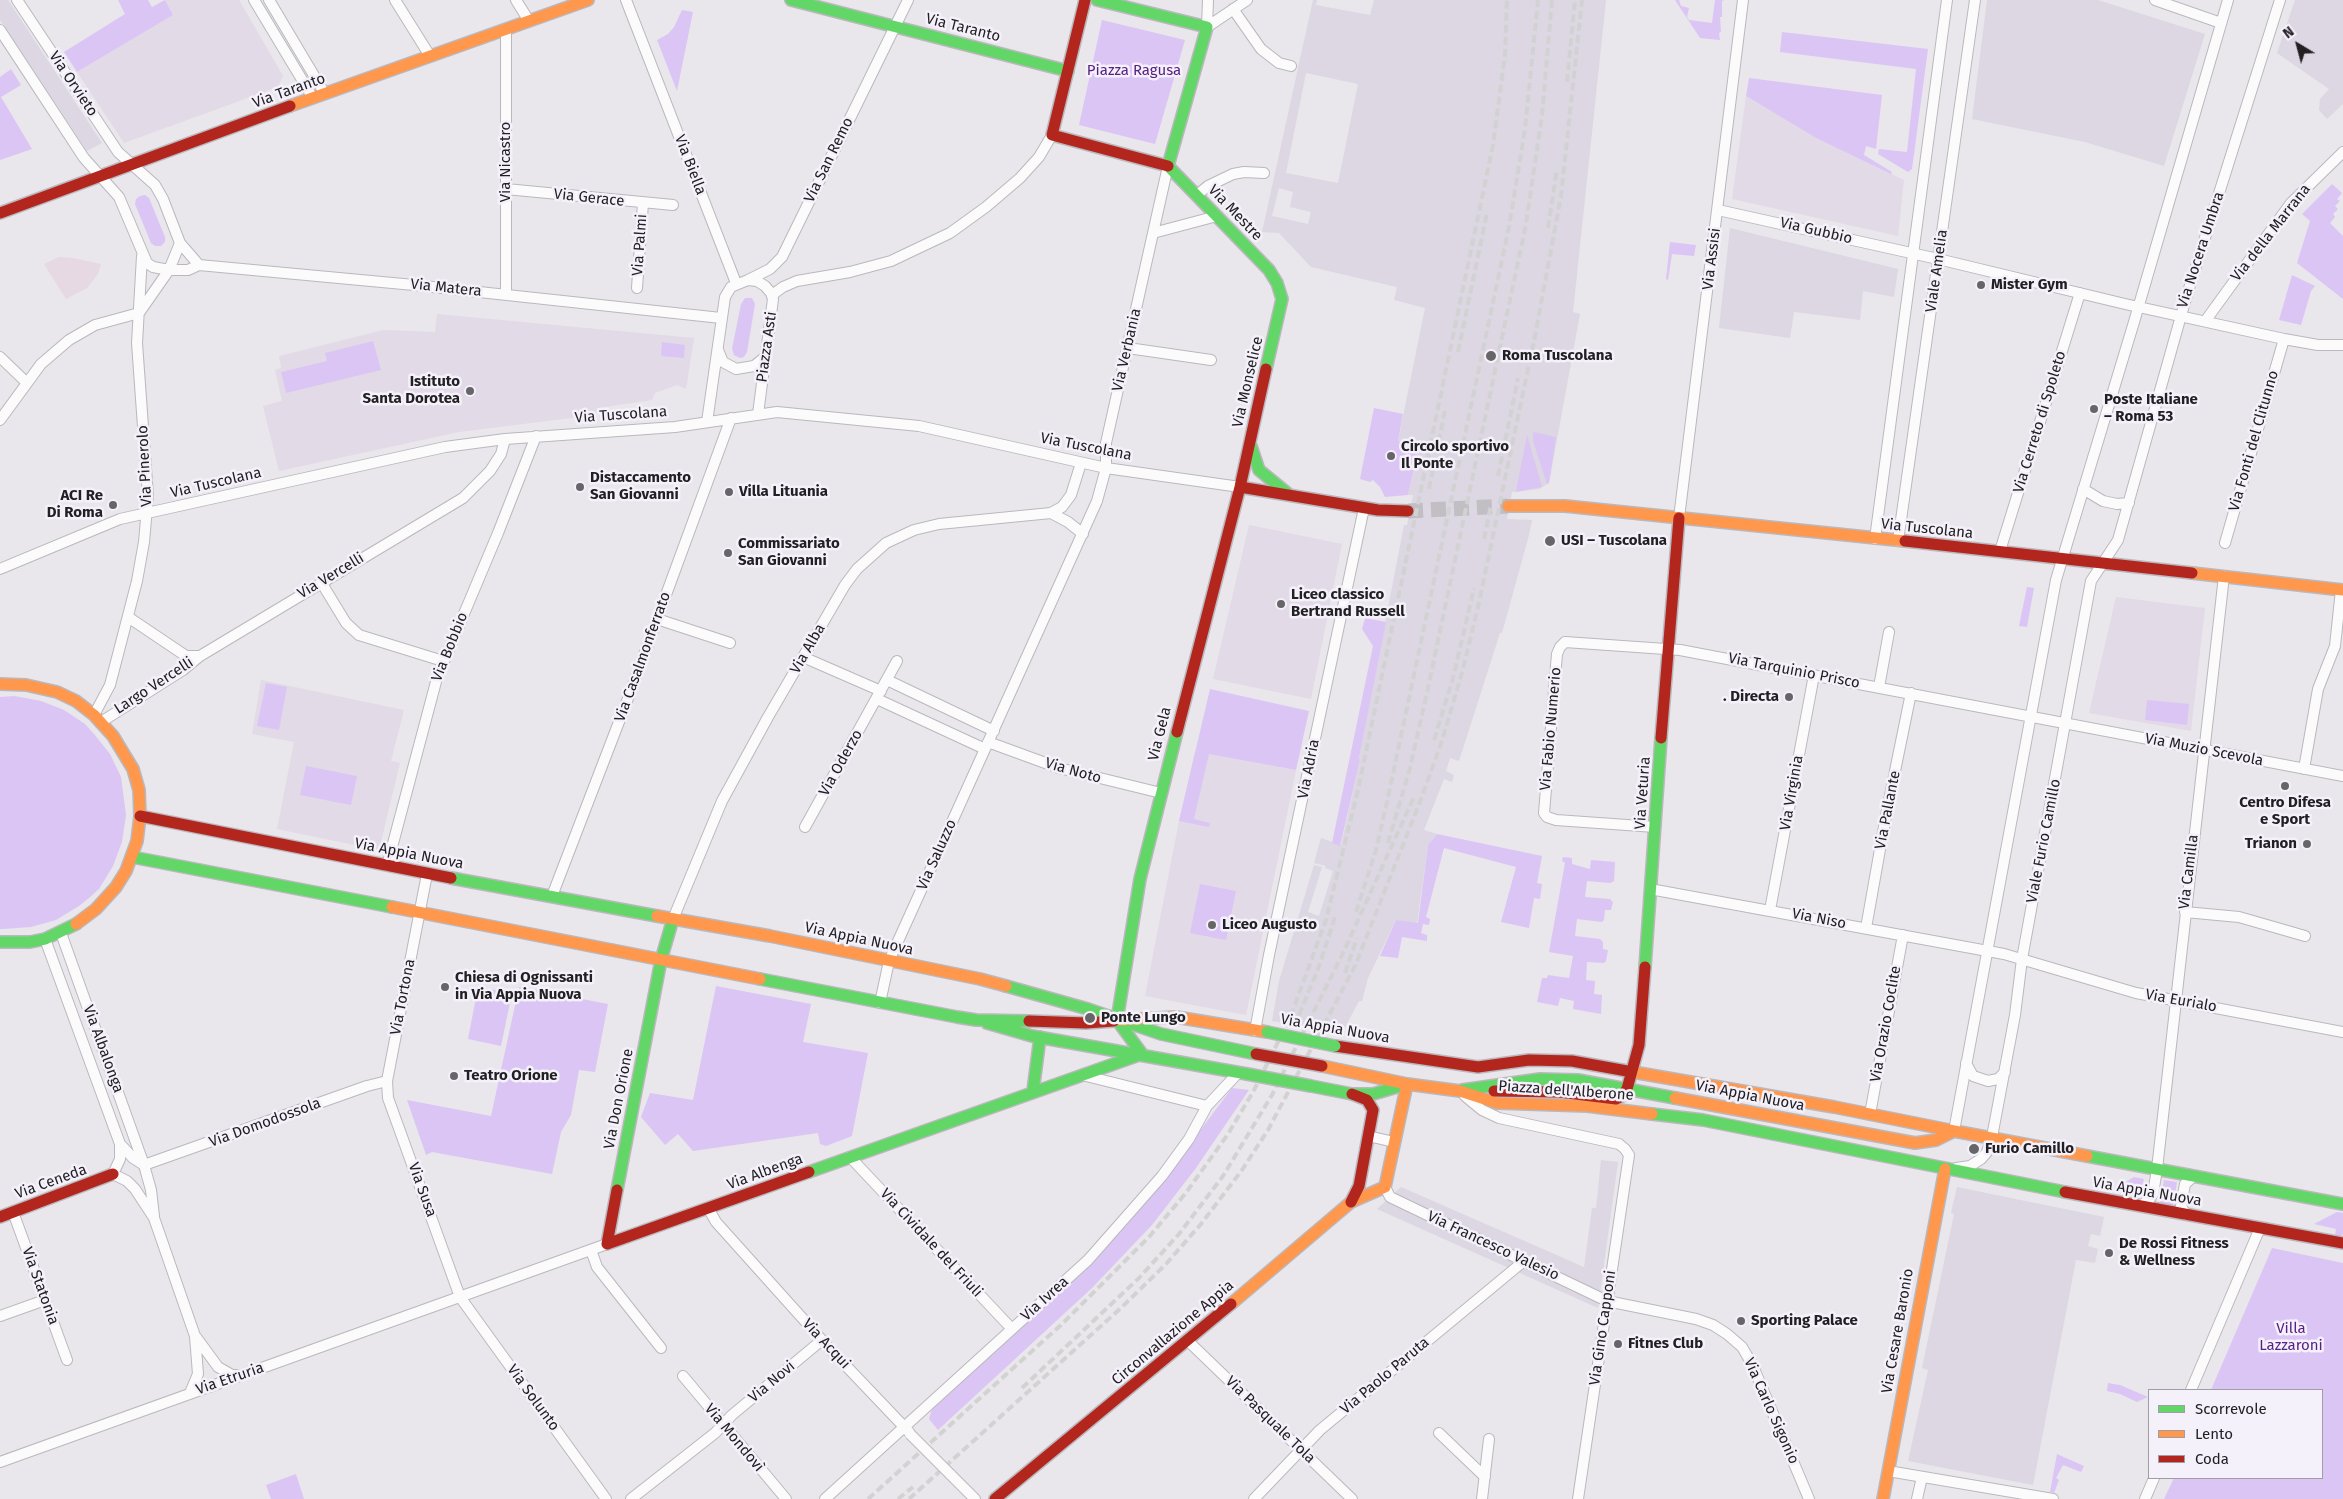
<!DOCTYPE html>
<html>
<head>
<meta charset="utf-8">
<style>
  body { margin:0 }
  #map { position:relative; width:2343px; height:1499px; overflow:hidden; background:#e9e6ec; font-family:"Fira Sans",sans-serif }
  canvas { display:block }
  .legend { position:absolute; left:2148px; top:1389px; width:175px; height:90px; box-sizing:border-box; background:#f5f1fb; border:1px solid #a19da5; margin:0; padding:6px 9px; list-style:none; font-size:15px; color:#222023 }
  .legend li { display:flex; align-items:center; gap:10px; height:25px }
  .legend b { width:25px; border:1px solid #a19da5 }
  .north { position:absolute; left:2273px; top:20px; width:50px; height:50px; -webkit-text-stroke:4px #f5f1fb; paint-order:stroke; rotate:323deg; font-size:14px; font-weight:700; line-height:20px; text-align:center; color:#222023 }
  .north::after { content:''; display:block; margin:auto; width:18px; height:22px; background:#222023; clip-path:polygon(50% 0,100% 100%,50% 72%,0 100%) }
</style>
</head>
<body>
<div id="map">
<canvas width="2343" height="1499"></canvas>
<ul class="legend">
<li><b style="height:6px;background:#63d668"></b>Scorrevole</li>
<li><b style="height:6px;background:#ff974d"></b>Lento</li>
<li><b style="height:6px;background:#b3261e"></b>Coda</li>
</ul>
<div class="north">N</div>
</div>
<script>
const g = document.querySelector('canvas').getContext('2d');
g.lineJoin = 'round';
function paint(path, color) { g.fillStyle = color; g.fill(path, 'evenodd'); }
const shape = rows => new Path2D(rows.map(r => 'M' + r).join(''));
function stroke(path, color, width, dash) { g.strokeStyle = color; g.lineWidth = width; g.lineCap = dash ? 'butt' : 'round'; g.setLineDash(dash || []); g.stroke(path); }
function write(font, color, halo, rows, align = 'center') {
  g.font = font + ' "Fira Sans",sans-serif'; g.lineWidth = 5; g.setLineDash([]); g.textBaseline = 'middle'; g.strokeStyle = halo; g.fillStyle = color; for (const [text, x, y, turn = 0] of rows) {
    g.save(); g.translate(x, y); g.rotate((+turn || 0) * Math.PI / 180); g.textAlign = isNaN(turn) ? turn : align; if (halo) g.strokeText(text, 0, 0); g.fillText(text, 0, 0); g.restore();
  }
}
const built = shape([
  [0,0,8,0,102,143,87,151,0,20],
  [1313,0,1317,0,1316,5,1370,15,1374,0,1606,0,1573,312,1580,314,1549,483,1539,489,1512,492,1507,519,1532,520,1529,535,1502,633,1500,633,1459,761,1450,758,1446,771,1454,775,1452,782,1444,779,1424,830,1437,834,1428,845,1417,924,1396,920,1368,978,1362,1001,1359,1001,1342,1033,1272,1021,1279,981,1314,865,1322,867,1308,912,1319,916,1333,871,1325,868,1326,866,1314,863,1321,838,1341,845,1360,760,1359,758,1404,525,1407,525,1413,495,1408,495,1419,445,1398,441,1425,308,1394,300,1397,287,1311,267,1279,233,1262,232],
  [1306,73,1358,84,1338,183,1286,173],
  [1279,188,1293,192,1290,207,1311,212,1308,224,1272,216],
  [1987,0,2098,0,2205,34,2164,166,2085,142,1972,119],
  [2295,0,2343,0,2343,104,2327,119,2319,110,2320,99,2329,89,2277,53],
  [1730,228,1898,269,1894,297,1863,291,1860,320,1794,312,1790,338,1719,328],
  [1601,1160,1618,1162,1598,1308,1377,1209,1401,1187,1584,1267,1592,1208,1596,1208],
  [1957,1187,2104,1217,2100,1236,2091,1234,2088,1246,2098,1249,2095,1263,2076,1260,2033,1485,1908,1461,1928,1370,1922,1368,1954,1214,1951,1213]
]);
const industrial = shape([
  [59,257,73,258,101,264,98,274,87,288,66,299,44,264]
]);
const education = shape([
  [165,0,239,0,283,76,278,87,124,143,77,72,173,15],
  [1746,96,1816,138,1904,180,1898,236,1732,199],
  [437,314,694,338,686,389,677,385,655,393,652,400,598,408,595,415,459,432,279,471,263,406,282,401,275,370,281,368,279,356,383,330,435,332],
  [1249,525,1342,544,1311,699,1213,679],
  [2116,597,2205,608,2191,731,2089,713],
  [261,680,404,710,391,761,400,763,379,850,277,829,294,742,252,734],
  [1195,751,1296,770,1246,1015,1145,996,1179,821]
]);
const green = shape([
  [118,0,148,0,152,7,165,0,173,15,77,72,64,52,125,14],
  [1675,0,1679,0,1681,6,1689,8,1687,17,1689,20,1712,23,1715,0,1724,0,1722,1,1722,17,1720,17,1721,32,1719,33,1720,40,1700,38],
  [682,10,693,12,677,91,657,40,668,34,674,27],
  [1102,20,1185,40,1155,144,1079,125],
  [1782,32,1928,49,1912,169,1908,172,1878,154,1879,149,1907,152,1916,69,1780,52],
  [11,69,21,85,1,97,32,149,0,160,0,77],
  [1749,78,1882,95,1876,149,1866,146,1864,155,1892,172,1891,174,1816,138,1746,96],
  [2332,184,2342,193,2337,199,2340,201,2335,206,2338,209,2333,214,2335,217,2330,223,2343,236,2343,299,2297,263,2310,221,2302,214],
  [145,195,149,198,165,237,165,242,161,246,155,246,151,243,135,204,136,199,140,196],
  [1670,242,1696,245,1694,256,1672,254,1668,280,1666,279],
  [2292,275,2315,286,2311,291,2301,325,2279,320],
  [745,298,752,298,755,304,747,352,744,357,740,358,734,355,732,349,741,304],
  [373,341,381,370,286,393,281,372,327,361,325,353],
  [662,342,685,345,684,358,661,356],
  [1374,408,1403,414,1398,441,1419,445,1408,495,1385,497,1380,487,1373,480,1370,482,1360,479],
  [1533,432,1556,437,1549,483,1547,484,1533,441],
  [1527,435,1542,487,1516,492],
  [2027,587,2034,588,2027,627,2019,626],
  [1365,618,1386,622,1359,758,1360,760,1340,846,1332,843,1373,646,1362,629],
  [266,683,287,687,279,730,257,726],
  [1210,689,1309,711,1296,770,1209,754,1194,819,1210,823,1209,827,1179,821],
  [14,696,41,701,64,710,85,724,94,734,110,754,121,777,126,815,122,842,113,866,99,889,89,898,79,906,56,920,31,927,3,929,0,929,0,697],
  [2147,700,2189,704,2187,725,2145,720],
  [306,766,357,776,351,805,300,795],
  [1437,834,1542,856,1537,883,1542,884,1540,899,1534,898,1529,928,1501,922,1516,867,1444,848,1426,917,1430,919,1429,925,1423,924,1421,933,1427,935,1427,941,1402,937,1398,958,1380,956,1396,920,1418,923,1428,845],
  [1563,857,1572,858,1572,864,1590,869,1591,860,1615,862,1614,881,1610,883,1587,881,1585,897,1610,899,1613,902,1611,910,1605,910,1604,920,1602,922,1577,919,1575,936,1600,939,1603,942,1603,949,1608,950,1606,961,1604,963,1587,962,1586,980,1595,981,1594,994,1602,995,1601,1014,1573,1009,1574,1001,1560,998,1558,1006,1537,1002,1542,978,1547,978,1548,975,1569,978,1573,956,1549,952,1565,863,1562,861],
  [1200,884,1236,891,1226,940,1190,933],
  [716,986,811,1004,803,1042,868,1053,852,1136,826,1146,820,1144,818,1133,693,1151,678,1134,665,1145,641,1117,650,1093,693,1100],
  [478,987,512,993,501,1046,468,1039],
  [519,987,608,1004,595,1072,579,1070,571,1115,561,1132,552,1174,432,1152,426,1155,407,1100,491,1116],
  [1232,1088,1249,1090,1196,1168,1152,1225,1092,1288,938,1430,929,1419,933,1406,1157,1188],
  [2134,1177,2144,1179,2139,1197,2129,1195,2123,1187,2124,1183],
  [2164,1180,2177,1182,2173,1205,2160,1203],
  [2337,1212,2343,1213,2343,1234,2341,1236,2335,1235,2336,1229,2314,1224],
  [2272,1248,2343,1263,2343,1499,2164,1499,2174,1478,2322,1478,2322,1390,2211,1390],
  [2108,1383,2120,1385,2148,1397,2137,1402,2120,1394,2107,1391],
  [2057,1454,2084,1466,2081,1472,2063,1465,2056,1478,2059,1480,2054,1493,2050,1492],
  [296,1474,304,1499,271,1499,266,1485]
]);
const secondaryTunnel = shape([
  [1408,511,1508,506]
]);
const street = shape([
  [17,0,118,152,155,185,163,199,180,243,199,265,414,285,721,318],
  [254,0,313,98],
  [269,0,325,94],
  [395,0,430,56],
  [516,0,529,21],
  [626,0,736,283],
  [2155,0,2221,23],
  [1233,9,1261,49,1279,63,1291,66],
  [1207,27,1247,0],
  [1207,27,1208,0],
  [0,30,84,158,119,197,147,263,153,267,169,270,180,243],
  [506,189,673,205],
  [1197,195,1208,186,1233,174,1244,172,1264,173],
  [1718,210,1938,259,2125,304,2284,339,2318,345,2343,345],
  [1153,233,1217,216],
  [748,280,770,269,782,257,908,0],
  [637,288,643,203],
  [506,294,506,29],
  [772,295,783,287,797,281,850,272,891,261,950,233,986,207,1020,178,1039,157,1052,135],
  [139,313,169,270,188,270,199,265],
  [2206,320,2291,203,2343,152],
  [1128,348,1211,360],
  [718,350,723,362,736,369,754,366,765,357],
  [0,357,27,383],
  [0,420,41,364,69,340,95,325,139,313],
  [707,422,725,297,731,287,748,280,757,281,765,286,771,293,773,299,758,414],
  [2083,489,2103,501,2117,504,2129,503],
  [1051,513,1068,522,1083,534],
  [1679,518,1743,0],
  [1875,539,1947,0],
  [1898,541,1975,0],
  [2225,543,2284,339],
  [2000,551,2080,293],
  [0,569,120,519,445,447,505,439,675,427,777,412,919,426,1106,468,1240,487],
  [321,582,346,623,359,635,443,661],
  [128,617,186,656,200,656],
  [657,619,730,643],
  [803,657,881,691],
  [887,680,994,731],
  [1879,687,1889,632],
  [877,699,985,749,1097,501,1106,468,1106,443,1168,166],
  [94,715,110,685,137,581,144,542,148,496,137,343,142,256],
  [101,722,183,670,200,656,463,498,490,471,501,454,505,439],
  [988,742,1059,768,1161,793],
  [2304,769,2318,689,2335,646,2341,590],
  [805,827,897,661],
  [1655,827,1556,820,1547,817,1544,813,1557,654,1560,647,1565,642,1680,650,2343,776],
  [387,866,437,678,498,533,536,436],
  [427,874,387,1081,388,1098,460,1297,606,1499],
  [1650,889,2004,954,2136,993,2343,1032],
  [552,896,627,701,731,418],
  [1770,910,1814,675],
  [2185,912,2239,917,2305,936],
  [673,919,722,801,768,717,845,585,857,569,886,543,914,530,939,524,1051,513,1062,507,1071,495,1081,463],
  [1866,928,1887,810,1911,693],
  [61,933,144,1165,151,1190,154,1216],
  [45,939,120,1144,120,1159,113,1174,127,1181,135,1189,154,1218,195,1336,198,1374,190,1393],
  [880,1003,889,961,985,749],
  [1255,1031,1269,955,1364,508],
  [1966,1063,1973,1076,1988,1081,1998,1079,2005,1072],
  [1082,1075,1207,1106],
  [1465,1096,1482,1110,1499,1118,1619,1144,1625,1149,1629,1155,1578,1499],
  [1870,1114,1903,935],
  [1954,1131,2056,580,2134,322,2228,0],
  [1368,1136,1394,1142],
  [121,1145,133,1158,144,1165],
  [850,1157,1012,1329],
  [144,1165,367,1086,387,1081],
  [1956,1168,1970,1166,1981,1159,1987,1152,1992,1137,2015,1015,2022,959,2091,581,2118,540,2186,298,2280,0],
  [1385,1187,1390,1197,1607,1301,1696,1319,1713,1325,1727,1334,1742,1347,1752,1364,1809,1499],
  [2140,1206,2149,1200,2153,1194,2157,1169,2224,576],
  [708,1208,716,1222,830,1349,909,1432],
  [13,1212,67,1360],
  [2186,1215,2181,1206,2185,1184,2194,1176],
  [591,1250,597,1267,661,1348],
  [0,1316,45,1300],
  [196,1337,218,1367,232,1375,239,1375],
  [1188,1341,1352,1499],
  [683,1376,786,1499],
  [2191,1390,2260,1228],
  [1439,1433,1485,1477],
  [0,1462,607,1244],
  [1888,1471,2053,1499],
  [950,1474,975,1499],
  [631,1499,715,1433,732,1415,822,1340],
  [825,1499,1088,1260,1162,1176,1189,1139,1207,1106,1238,1073],
  [1254,1499,1320,1430,1524,1261],
  [1482,1499,1489,1439],
  [1917,1499,1922,1477],
  [2145,1499,2154,1478]
]);
const fast = shape([
  [791,0,1068,71],
  [1097,0,1207,27,1168,166],
  [1168,166,1269,270,1277,283,1282,299,1266,369],
  [1251,446,1259,470,1287,493],
  [132,857,392,907],
  [451,878,657,916],
  [0,942,30,942,45,939,76,924],
  [1645,967,1661,738],
  [760,979,957,1017,976,1020,1029,1021],
  [1006,986,1088,1009,1161,1034,1256,1054],
  [987,1023,1032,1036,1247,1074],
  [1142,1054,1117,1020,1140,879,1177,732],
  [1311,1086,1352,1094,1373,1094,1407,1084],
  [1462,1090,1540,1079,1578,1080,1675,1098],
  [1033,1091,1040,1037],
  [1652,1114,1703,1120,2065,1192],
  [2087,1156,2343,1204],
  [809,1172,1142,1054],
  [617,1190,661,960,673,919]
]);
const slow = shape([
  [290,106,588,0],
  [1508,506,1565,506,1905,541],
  [2192,573,2343,590],
  [0,684,26,685,57,692,76,701,94,715,113,736,133,769,139,790,140,816,137,841,126,871,116,887,96,909,76,924],
  [392,907,760,979],
  [657,916,770,936,980,979,1006,986],
  [1120,1020,1176,1017,1267,1032],
  [1322,1066,1407,1084,1460,1091,1497,1103,1587,1106,1652,1114],
  [1627,1071,1834,1107,1954,1131],
  [1675,1098,1915,1143,1936,1140,1954,1131,2087,1156],
  [1231,1304,1351,1202,1385,1187,1407,1084],
  [1883,1499,1945,1169]
]);
const jam = shape([
  [1085,0,1052,135,1168,166],
  [0,213,290,106],
  [1240,487,1378,510,1408,511],
  [1905,541,2192,573],
  [1177,732,1240,487,1266,369],
  [1661,738,1679,518],
  [140,816,451,878],
  [1029,1021,1086,1023,1114,1021],
  [1335,1046,1478,1067,1529,1060,1572,1061,1627,1071],
  [1494,1091,1559,1092,1616,1099,1622,1096,1627,1089,1639,1045,1645,967],
  [617,1190,607,1244,809,1172],
  [2065,1192,2343,1243],
  [1351,1202,1359,1186,1373,1110,1367,1100,1352,1094],
  [0,1217,113,1174],
  [995,1499,1231,1304]
]);
const rail = shape([
  [1567,82,1575,0],
  [1548,228,1557,169],
  [1458,352,1487,213],
  [1498,476,1518,378],
  [1429,489,1445,411],
  [1484,539,1491,505],
  [1434,740,1453,678,1474,588],
  [1388,843,1410,768,1428,688,1526,224,1542,115,1552,0],
  [1356,912,1376,850,1387,802,1509,227,1525,129,1538,0],
  [1345,973,1357,938],
  [1299,1015,1318,969,1336,914],
  [1022,1388,1139,1278,1179,1234,1223,1176,1272,1095,1343,953,1414,797],
  [868,1499,1061,1325,1149,1237,1185,1194,1228,1134,1253,1092,1290,1018,1326,920,1358,790,1493,145,1505,55,1507,0],
  [898,1499,913,1487],
  [909,1499,1122,1307,1166,1264,1201,1224,1242,1170,1268,1130,1355,966,1416,812,1441,744,1463,669,1478,607,1535,336,1561,196,1582,0]
]);
const streetBridge = shape([
  [910,1434,950,1474]
]);
const fastBridge = shape([
  [1267,1032,1335,1046],
  [1247,1074,1311,1086]
]);
const jamBridge = shape([
  [1256,1054,1322,1066]
]);
const markers = [
  [1981,285,5,"#686569"],
  [1491,356,6,"#686569"],
  [470,391,5,"#686569"],
  [2094,409,5,"#686569"],
  [1391,456,5,"#686569"],
  [580,487,5,"#686569"],
  [729,492,5,"#686569"],
  [113,505,5,"#686569"],
  [1550,541,6,"#686569"],
  [728,553,5,"#686569"],
  [1281,604,5,"#686569"],
  [1789,697,5,"#686569"],
  [2285,786,5,"#686569"],
  [2307,844,5,"#686569"],
  [1212,925,5,"#686569"],
  [445,987,5,"#686569"],
  [1090,1018,6,"#686569"],
  [454,1076,5,"#686569"],
  [1974,1149,6,"#686569"],
  [2109,1253,5,"#686569"],
  [1741,1321,5,"#686569"],
  [1618,1344,5,"#686569"]
];
const streetNames = [
  ["Via Taranto",963,28,14],
  ["Via Orvieto",73,84,56],
  ["Via Taranto",289,91,-20],
  ["Via San Remo",829,160,-64],
  ["Via Nicastro",506,162,-90],
  ["Via Biella",690,165,69],
  ["Via Gerace",589,198,6],
  ["Via Mestre",1235,213,46],
  ["Via Gubbio",1816,231,13],
  ["Via della Marrana",2271,233,-52],
  ["Via Palmi",640,245,-86],
  ["Via Nocera Umbra",2201,250,-72],
  ["Via Assisi",1712,259,-83],
  ["Viale Amelia",1937,271,-82],
  ["Via Matera",446,288,6],
  ["Piazza Asti",767,347,-82],
  ["Via Verbania",1127,350,-77],
  ["Via Monselice",1248,382,-77],
  ["Via Tuscolana",621,415,-4],
  ["Via Cerreto di Spoleto",2040,422,-73],
  ["Via Fonti del Clitunno",2254,441,-74],
  ["Via Tuscolana",1086,447,11],
  ["Via Pinerolo",145,466,-93],
  ["Via Tuscolana",216,483,-13],
  ["Via Tuscolana",1927,529,6],
  ["Via Vercelli",331,576,-31],
  ["Via Bobbio",450,647,-68],
  ["Via Alba",808,649,-60],
  ["Via Casalmonferrato",643,657,-70],
  ["Via Tarquinio Prisco",1794,671,11],
  ["Largo Vercelli",154,686,-33],
  ["Via Fabio Numerio",1551,729,-85],
  ["Via Gela",1160,734,-76],
  ["Via Muzio Scevola",2204,750,11],
  ["Via Oderzo",841,763,-61],
  ["Via Adria",1309,769,-79],
  ["Via Noto",1073,771,16],
  ["Via Veturia",1643,793,-86],
  ["Via Virginia",1792,793,-80],
  ["Via Pallante",1888,810,-79],
  ["Viale Furio Camillo",2044,841,-79],
  ["Via Appia Nuova",409,854,11],
  ["Via Saluzzo",937,855,-66],
  ["Via Camilla",2189,872,-83],
  ["Via Niso",1819,919,11],
  ["Via Appia Nuova",859,939,12],
  ["Via Tortona",403,997,-79],
  ["Via Eurialo",2181,1001,10],
  ["Via Orazio Coclite",1886,1024,-80],
  ["Via Appia Nuova",1335,1029,10],
  ["Via Albalonga",103,1049,70],
  ["Piazza dell'Alberone",1566,1091,4],
  ["Via Appia Nuova",1750,1096,11],
  ["Via Don Orione",619,1099,-79],
  ["Via Domodossola",265,1123,-20],
  ["Via Albenga",765,1172,-20],
  ["Via Ceneda",51,1182,-20],
  ["Via Susa",422,1190,70],
  ["Via Appia Nuova",2147,1192,10],
  ["Via Cividale del Friuli",931,1243,47],
  ["Via Francesco Valesio",1493,1246,25],
  ["Via Statonia",40,1286,70],
  ["Via Ivrea",1045,1299,-42],
  ["Via Gino Capponi",1603,1328,-82],
  ["Via Cesare Baronio",1898,1331,-80],
  ["Circonvallazione Appia",1173,1333,-40],
  ["Via Acqui",826,1344,47],
  ["Via Paolo Paruta",1385,1376,-40],
  ["Via Etruria",230,1379,-19],
  ["Via Novi",772,1382,-40],
  ["Via Solunto",533,1398,54],
  ["Via Carlo Sigonio",1771,1411,66],
  ["Via Pasquale Tola",1270,1420,44],
  ["Via Mondovì",734,1438,50]
];
const parkNames = [
  ["Piazza Ragusa",1134,71],
  ["Villa",2291,1329],
  ["Lazzaroni",2291,1346]
];
const poiNames = [
  ["Mister Gym",1991,285],
  ["Roma Tuscolana",1502,356],
  ["Istituto",460,382,"right"],
  ["Santa Dorotea",460,399,"right"],
  ["Poste Italiane",2104,400],
  ["– Roma 53",2104,417],
  ["Circolo sportivo",1401,447],
  ["Il Ponte",1401,464],
  ["Distaccamento",590,478],
  ["San Giovanni",590,495],
  ["Villa Lituania",739,492],
  ["ACI Re",103,496,"right"],
  ["Di Roma",103,513,"right"],
  ["USI – Tuscolana",1561,541],
  ["Commissariato",738,544],
  ["San Giovanni",738,561],
  ["Liceo classico",1291,595],
  ["Bertrand Russell",1291,612],
  [". Directa",1779,697,"right"],
  ["Centro Difesa",2285,803,"center"],
  ["e Sport",2285,820,"center"],
  ["Trianon",2297,844,"right"],
  ["Liceo Augusto",1222,925],
  ["Chiesa di Ognissanti",455,978],
  ["in Via Appia Nuova",455,995],
  ["Ponte Lungo",1101,1018],
  ["Teatro Orione",464,1076],
  ["Furio Camillo",1985,1149],
  ["De Rossi Fitness",2119,1244],
  ["& Wellness",2119,1261],
  ["Sporting Palace",1751,1321],
  ["Fitnes Club",1628,1344]
];
paint(built, '#dcd7e2');
paint(industrial, '#e6d9e3');
paint(education, '#e2dae7');
paint(green, '#dbc5f4');
stroke(secondaryTunnel, '#c1bec4', 15, [15, 8]);
stroke(street, '#bab8bd', 12);
stroke(fast, '#bab8bd', 14);
stroke(slow, '#bab8bd', 14);
stroke(jam, '#bab8bd', 14);
stroke(street, '#fcfbfc', 10);
stroke(fast, '#63d668', 11);
stroke(slow, '#ff974d', 11);
stroke(jam, '#b3261e', 11);
stroke(rail, '#d3d2d3', 4, [8, 4]);
stroke(streetBridge, '#bab8bd', 12, []);
stroke(fastBridge, '#bab8bd', 14, []);
stroke(jamBridge, '#bab8bd', 14, []);
stroke(streetBridge, '#fcfbfc', 10);
stroke(fastBridge, '#63d668', 11);
stroke(jamBridge, '#b3261e', 11);
for (const [x, y, r, color] of markers) { const dot = new Path2D(); dot.arc(x, y, r, 0, 2 * Math.PI); g.fillStyle = color; g.fill(dot); stroke(dot, '#f5f1fb', 2); }
write('15px', '#222023', '#f5f1fb', streetNames);
write('15px', '#582083', '#f5f1fb', parkNames);
write('bold 15px', '#222023', '#f5f1fb', poiNames, 'left');
</script>
</body>
</html>
